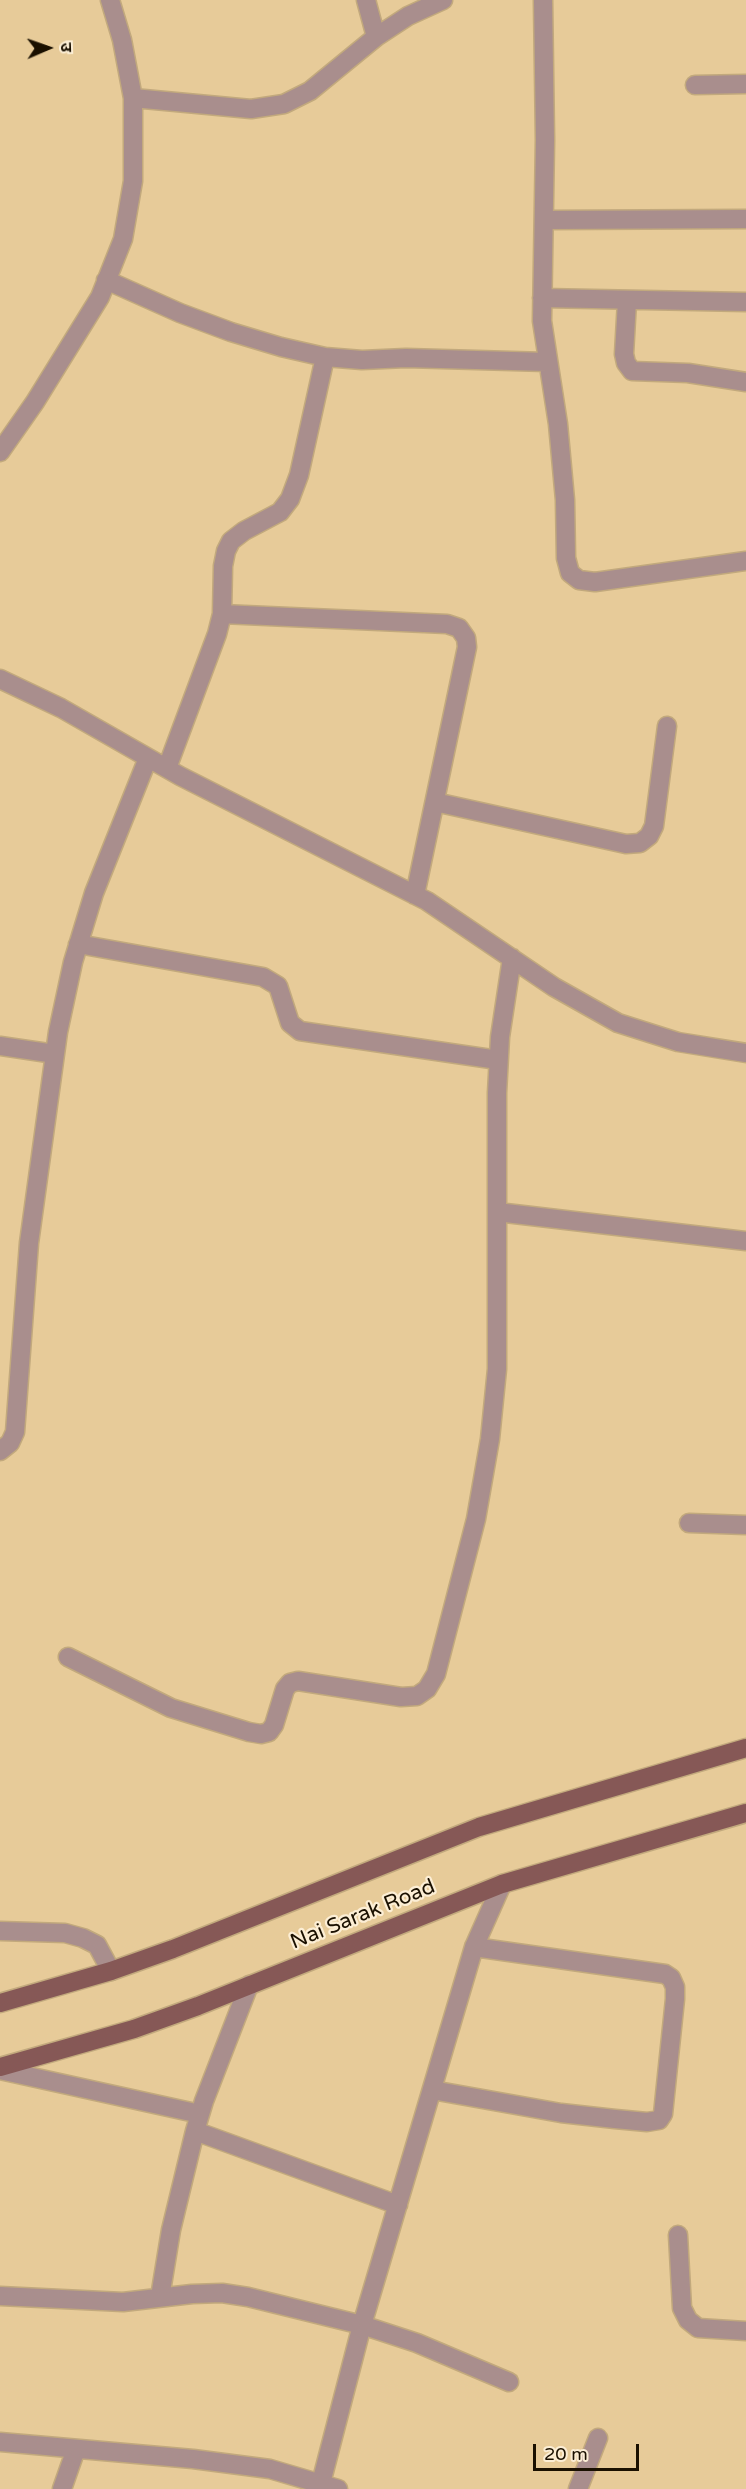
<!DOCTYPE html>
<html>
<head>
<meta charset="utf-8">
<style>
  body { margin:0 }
  #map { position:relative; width:746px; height:2489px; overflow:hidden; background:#e7cb99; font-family:"Varela Round","Noto Sans Devanagari",sans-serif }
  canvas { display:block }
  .north { position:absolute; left:18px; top:18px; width:60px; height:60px; -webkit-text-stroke:4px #fceed5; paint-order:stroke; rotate:88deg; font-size:16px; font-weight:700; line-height:24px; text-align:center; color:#1a1000 }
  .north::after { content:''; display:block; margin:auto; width:21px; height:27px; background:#1a1000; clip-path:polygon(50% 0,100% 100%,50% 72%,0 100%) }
  .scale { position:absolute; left:533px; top:2444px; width:106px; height:27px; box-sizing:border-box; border:3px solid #1a1000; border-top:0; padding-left:8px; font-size:18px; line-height:21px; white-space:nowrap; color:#1a1000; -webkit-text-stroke:4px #fceed5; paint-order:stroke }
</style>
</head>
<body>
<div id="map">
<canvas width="746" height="2489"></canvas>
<div class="north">उ</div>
<div class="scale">20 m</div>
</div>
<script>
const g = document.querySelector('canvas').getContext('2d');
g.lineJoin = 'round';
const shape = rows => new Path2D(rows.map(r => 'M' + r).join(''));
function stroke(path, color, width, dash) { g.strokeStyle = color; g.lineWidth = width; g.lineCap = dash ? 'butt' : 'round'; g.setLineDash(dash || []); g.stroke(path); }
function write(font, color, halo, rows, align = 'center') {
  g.font = font + ' "Varela Round",sans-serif'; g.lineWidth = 4.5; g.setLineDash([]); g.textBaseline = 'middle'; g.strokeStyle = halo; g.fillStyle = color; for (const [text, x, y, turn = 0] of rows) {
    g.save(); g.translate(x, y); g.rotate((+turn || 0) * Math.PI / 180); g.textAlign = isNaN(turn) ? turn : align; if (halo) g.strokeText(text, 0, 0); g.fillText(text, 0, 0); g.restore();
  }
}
const minor = shape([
  [366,0,376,37],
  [543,0,545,140,542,321,558,424,565,500,566,558,570,573,579,580,595,582,746,561],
  [695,85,746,84],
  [133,98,251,109,284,104,310,91,376,37,408,16,443,0],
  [544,220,746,219],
  [106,280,180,313,231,332,281,347,325,357,362,360,406,358,547,362],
  [542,298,746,302],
  [627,301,624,354,626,363,632,371,688,373,746,382],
  [0,452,35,402,100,297,123,239,133,181,133,98,122,40,110,0],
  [222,614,447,624,459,628,466,638,467,647,415,895],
  [0,679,61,708,180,776,427,901,554,987,618,1023,678,1042,746,1053],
  [167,768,217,634,222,614,223,566,226,551,231,541,244,531,280,512,290,499,299,475,325,357],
  [435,802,626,844,640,843,649,836,654,826,667,726],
  [78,944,263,977,278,986,290,1023,300,1031,498,1060],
  [0,1046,55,1054],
  [497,1212,746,1241],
  [0,1451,10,1443,15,1432,29,1243,58,1032,73,962,94,893,148,758],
  [689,1523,746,1525],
  [68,1657,171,1708,249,1732,261,1734,269,1732,274,1725,285,1689,290,1683,298,1681,401,1697,417,1696,427,1689,436,1674,476,1519,490,1439,497,1369,497,1093,500,1037,512,958],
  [0,1931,65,1933,83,1938,97,1945,111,1971],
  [0,2070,200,2114],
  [432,2090,561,2113,615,2119,647,2122,659,2120,663,2114,675,1999,675,1987,671,1978,665,1974,474,1947],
  [195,2131,398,2205],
  [678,2235,682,2308,688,2320,698,2328,746,2331],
  [0,2296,123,2302,192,2294,222,2293,248,2297,362,2325,417,2343,509,2382],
  [160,2297,171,2230,195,2131,204,2101,249,1985],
  [0,2442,193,2459,270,2469,338,2489],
  [321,2483,362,2325,474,1947,502,1884],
  [62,2489,76,2449],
  [578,2489,598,2438]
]);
const major = shape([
  [0,2003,111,1971,173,1949,479,1827,746,1748],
  [0,2067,134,2029,198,2006,502,1884,746,1813]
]);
const streetNames = [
  ["Nai Sarak Road",363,1915,-22]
];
stroke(minor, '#c2a97d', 21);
stroke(major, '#c2a97d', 21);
stroke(minor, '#a98e8d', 18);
stroke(major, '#865856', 18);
write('21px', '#1a1000', '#fceed5', streetNames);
</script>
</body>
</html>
